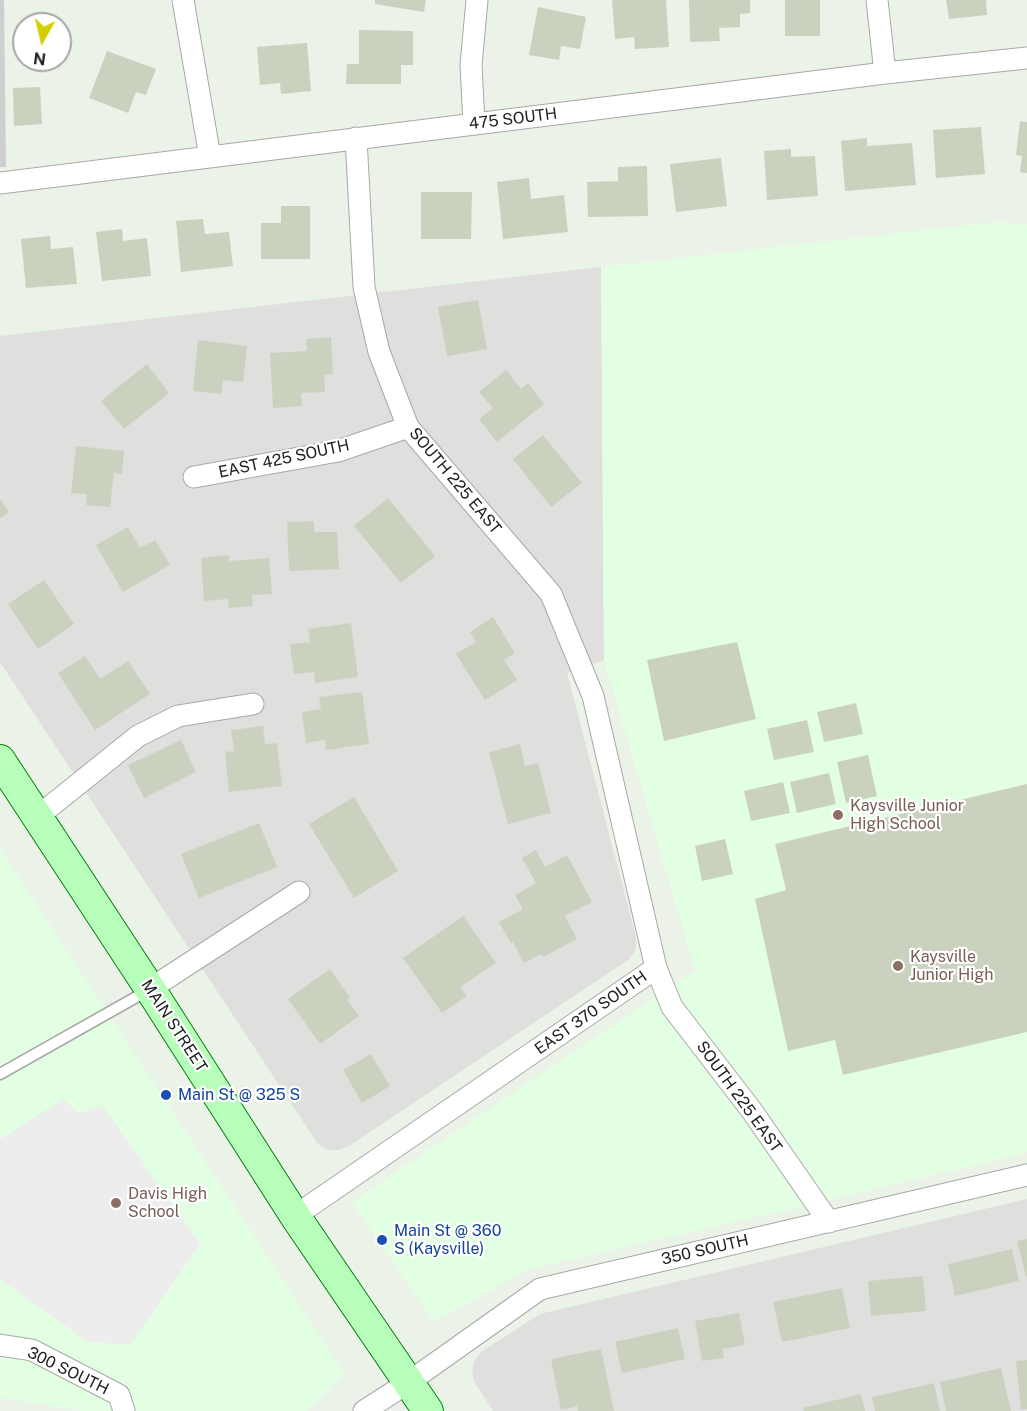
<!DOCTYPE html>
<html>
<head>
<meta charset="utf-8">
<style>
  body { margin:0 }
  #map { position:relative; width:1027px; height:1411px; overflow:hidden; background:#ebf2e7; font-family:"Public Sans",sans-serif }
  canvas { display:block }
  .north { position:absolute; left:12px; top:12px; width:60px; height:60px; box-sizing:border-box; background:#fff; border:2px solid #a6a6a6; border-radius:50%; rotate:188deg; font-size:16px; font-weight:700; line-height:24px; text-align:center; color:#212121 }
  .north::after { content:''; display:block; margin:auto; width:21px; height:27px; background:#d2ce00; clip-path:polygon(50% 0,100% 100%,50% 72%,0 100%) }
</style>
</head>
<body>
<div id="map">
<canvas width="1027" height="1411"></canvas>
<div class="north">N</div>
</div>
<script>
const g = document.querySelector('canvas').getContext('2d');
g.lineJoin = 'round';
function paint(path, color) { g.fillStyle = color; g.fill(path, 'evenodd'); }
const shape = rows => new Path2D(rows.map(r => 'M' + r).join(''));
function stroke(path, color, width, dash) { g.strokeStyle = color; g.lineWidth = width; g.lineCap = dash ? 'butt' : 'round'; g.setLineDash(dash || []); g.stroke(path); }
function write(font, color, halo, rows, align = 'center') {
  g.font = font + ' "Public Sans",sans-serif'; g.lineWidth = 4.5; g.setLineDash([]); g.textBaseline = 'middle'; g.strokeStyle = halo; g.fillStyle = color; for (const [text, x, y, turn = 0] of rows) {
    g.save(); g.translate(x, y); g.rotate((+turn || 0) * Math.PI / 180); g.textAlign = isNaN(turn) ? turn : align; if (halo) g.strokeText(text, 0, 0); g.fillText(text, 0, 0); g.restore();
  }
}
const residential = shape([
  [601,267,604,660,567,673,636,937,636,946,634,953,628,960,349,1146,339,1150,328,1150,318,1144,0,662,0,336],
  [1027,1199,1027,1411,493,1411,474,1381,472,1370,475,1360,481,1352,540,1314]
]);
const education = shape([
  [998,222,1027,225,1027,1152,835,1199,529,1269,434,1322,352,1202,695,970,604,660,601,267],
  [0,849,344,1373,307,1411,83,1411,0,1397]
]);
const religious = shape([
  [0,0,4,0,6,167,0,167]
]);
const parking = shape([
  [64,1099,78,1113,103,1106,200,1244,130,1345,88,1342,0,1279,0,1139]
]);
const building = shape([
  [375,0,426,0,424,12,375,4],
  [612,0,666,0,669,47,635,49,634,37,615,39],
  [689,0,750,0,750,13,740,14,740,27,719,28,720,41,690,42],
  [785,0,820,0,820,36,785,36],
  [946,0,986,0,987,15,949,19],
  [538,7,586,17,580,49,561,46,559,60,529,55],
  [359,30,413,31,413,65,401,65,401,84,346,84,347,64,359,64],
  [307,43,311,91,281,94,280,83,260,85,257,47],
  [107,51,156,69,146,95,136,92,128,113,89,98],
  [40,87,42,124,14,126,13,88],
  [1020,121,1027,122,1027,173,1020,172,1022,156,1016,155],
  [981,127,985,174,936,178,933,130],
  [867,138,867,146,912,143,916,185,845,191,841,141],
  [791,149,791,157,815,156,818,196,767,200,764,151],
  [721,158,727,206,676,212,670,164],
  [647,166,648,216,588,217,587,182,618,181,618,167],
  [529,178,531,199,564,195,568,232,503,239,497,182],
  [421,192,472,192,471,239,421,239],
  [281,206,310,206,310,259,261,259,261,223,281,223],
  [203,219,205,234,229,232,233,266,181,272,176,221],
  [122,229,123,241,147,238,151,276,102,281,96,232],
  [50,236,51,249,73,247,77,284,26,288,21,239],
  [478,300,487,349,447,356,438,307],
  [331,337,333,374,324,375,325,392,301,393,302,406,273,408,270,353,307,351,306,339],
  [198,340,247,346,243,382,223,380,221,394,193,391],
  [147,364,169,393,124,429,101,401],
  [506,370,521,389,528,383,544,404,497,442,479,419,493,408,479,392],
  [543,435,582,483,551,507,513,459],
  [76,446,124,451,122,474,114,473,110,507,86,505,87,494,71,493],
  [388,498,435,556,401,583,354,526],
  [0,499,9,512,0,518],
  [314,521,314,532,337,532,339,569,289,571,287,522],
  [128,527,140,548,155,540,170,565,123,592,96,545],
  [229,555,229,561,269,558,272,594,252,595,253,606,229,608,228,599,204,601,201,558],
  [44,580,74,624,38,649,8,604],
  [493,617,515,653,504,660,517,680,485,700,456,654,476,642,470,632],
  [351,623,358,677,315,683,314,672,294,674,290,644,310,642,308,629],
  [737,642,756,719,664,741,647,660],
  [85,656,100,679,128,661,150,694,95,730,58,673],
  [362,692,369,744,326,750,325,740,306,743,302,712,321,709,319,697],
  [856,703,863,734,824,742,817,712],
  [807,720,814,752,774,760,767,729],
  [263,726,265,744,277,743,282,786,229,792,225,752,234,751,231,730],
  [181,740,196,772,144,798,128,765],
  [520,744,525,766,538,763,551,813,508,824,489,752],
  [868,755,877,796,846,803,837,762],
  [829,773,836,804,797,813,790,782],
  [783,782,790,813,751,821,744,791],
  [1027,784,1027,1032,843,1075,835,1040,788,1051,755,899,786,890,775,844],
  [354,797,398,871,354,898,309,824],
  [259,823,277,867,199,898,181,854],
  [725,839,733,874,702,881,695,846],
  [536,850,545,867,567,855,592,902,565,916,577,939,543,957,541,954,524,963,513,942,511,943,499,922,523,909,515,895,536,883,522,858],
  [463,916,496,963,460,987,467,996,442,1013,403,958],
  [330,969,350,998,347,1000,359,1016,320,1044,288,999],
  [371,1054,390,1086,362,1103,343,1070],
  [1027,1239,1027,1276,1026,1276,1017,1241],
  [1012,1249,1019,1281,955,1296,948,1264],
  [923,1276,926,1311,871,1316,868,1281],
  [842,1288,850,1328,782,1342,773,1302],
  [739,1313,745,1345,723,1349,724,1358,702,1361,695,1321],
  [678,1328,685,1359,622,1373,615,1342],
  [601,1349,614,1411,578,1411,577,1406,561,1410,551,1359],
  [1027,1360,1027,1409,1021,1409,1016,1361],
  [1001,1368,1011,1411,946,1411,940,1382],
  [934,1383,940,1411,875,1411,872,1397],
  [861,1394,865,1411,804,1411,803,1408]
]);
const service = shape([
  [0,1074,147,991]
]);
const minor = shape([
  [183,0,210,157],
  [877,0,885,73],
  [474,124,471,65,477,0],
  [356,138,364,287,379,352,408,427,551,594,593,696,656,968,672,1007,752,1111,829,1222],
  [0,183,885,73,1027,58],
  [194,477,338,451,408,427],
  [37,817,138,736,178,716,253,704],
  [150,989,299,892],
  [295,1216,656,968],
  [0,1345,32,1350,119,1395,124,1411],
  [364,1411,409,1382,540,1289,1027,1175]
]);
const secondary = shape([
  [0,760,150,989,295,1216,428,1411]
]);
const markers = [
  [838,815,6,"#8d6e63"],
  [898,966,6,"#8d6e63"],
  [166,1095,6,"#1a4fb4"],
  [116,1203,6,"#8d6e63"],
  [382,1240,6,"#1a4fb4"]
];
const streetNames = [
  ["475 SOUTH",513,119,-7],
  ["EAST 425 SOUTH",284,459,-12],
  ["SOUTH 225 EAST",455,481,50],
  ["EAST 370 SOUTH",591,1013,-35],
  ["MAIN STREET",174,1026,57],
  ["SOUTH 225 EAST",739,1097,54],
  ["350 SOUTH",705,1250,-13],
  ["300 SOUTH",68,1371,26]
];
const educationNames = [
  ["Kaysville Junior",850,806],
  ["High School",850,824],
  ["Kaysville",910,957],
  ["Junior High",910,975],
  ["Davis High",128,1194],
  ["School",128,1212]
];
const transitNames = [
  ["Main St @ 325 S",178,1095],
  ["Main St @ 360",394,1231],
  ["S (Kaysville)",394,1249]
];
paint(residential, '#dfdfde');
paint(education, '#e3ffe3');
paint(religious, '#cfcfcf');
paint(parking, '#ededed');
paint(building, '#cad2bf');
stroke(service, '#a8a8a8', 13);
stroke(minor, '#a8a8a8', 23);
stroke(secondary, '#00800b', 32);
stroke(service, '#fff', 10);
stroke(minor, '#fff', 21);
stroke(secondary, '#b8febb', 30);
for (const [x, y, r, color] of markers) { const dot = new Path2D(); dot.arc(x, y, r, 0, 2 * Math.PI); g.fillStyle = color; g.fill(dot); stroke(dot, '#fff', 2); }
write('16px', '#212121', '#fff', streetNames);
write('16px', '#785e54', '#fff', educationNames, 'left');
write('16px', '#164399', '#fff', transitNames, 'left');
</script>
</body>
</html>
